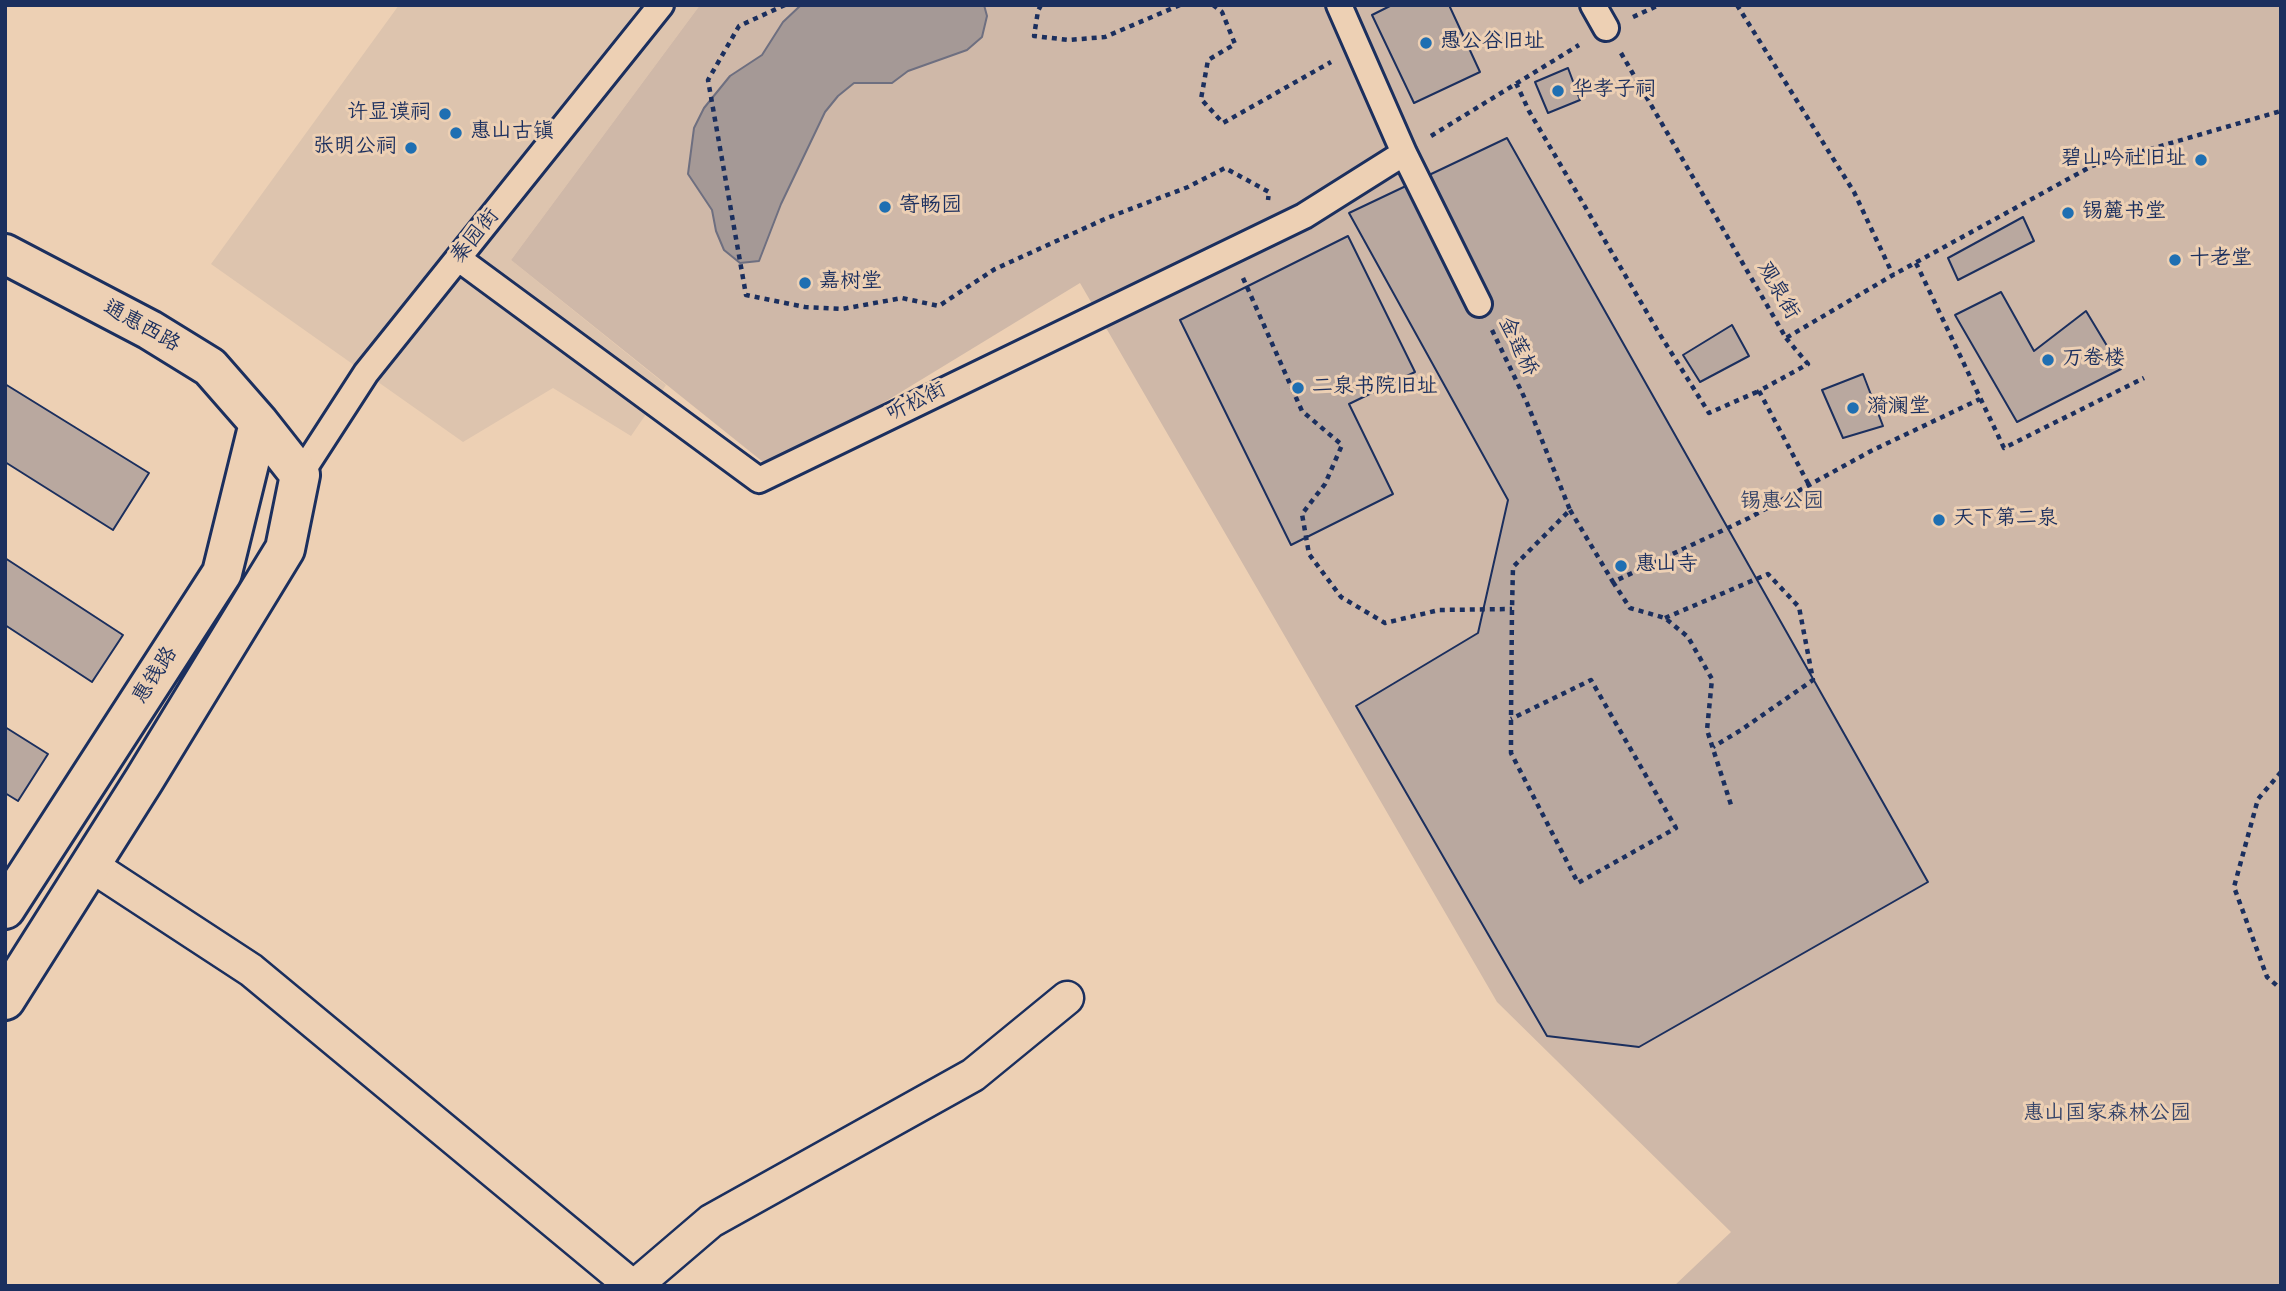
<!DOCTYPE html>
<html>
<head>
<meta charset="utf-8">
<style>
  body { margin:0 }
  #map { position:relative; width:2286px; height:1291px; overflow:hidden; background:#edd0b4; font-family:"Architects Daughter",sans-serif }
  canvas { display:block }
  .frame { position:absolute; inset:0; border:7px solid #1b2f5e; pointer-events:none }
</style>
</head>
<body>
<div id="map">
<canvas width="2286" height="1291"></canvas>
<div class="frame"></div>
</div>
<script>
const g = document.querySelector('canvas').getContext('2d');
g.lineJoin = 'round';
function paint(path, color) { g.fillStyle = color; g.fill(path, 'evenodd'); }
const shape = rows => new Path2D(rows.map(r => 'M' + r).join(''));
function stroke(path, color, width, dash) { g.strokeStyle = color; g.lineWidth = width; g.lineCap = dash ? 'butt' : 'round'; g.setLineDash(dash || []); g.stroke(path); }
function write(font, color, halo, rows, align = 'center') {
  g.font = font + ' "Architects Daughter","LXGW WenKai TC",sans-serif'; g.lineWidth = 6; g.setLineDash([]); g.textBaseline = 'middle'; g.strokeStyle = halo; g.fillStyle = color; for (const [text, x, y, turn = 0] of rows) {
    g.save(); g.translate(x, y); g.rotate((+turn || 0) * Math.PI / 180); g.textAlign = isNaN(turn) ? turn : align; if (halo) g.strokeText(text, 0, 0); g.fillText(text, 0, 0); g.restore();
  }
}
const built = shape([
  [399,5,700,5,511,260,666,385,631,436,553,388,463,442,211,264]
]);
const green = shape([
  [700,5,2281,5,2281,1286,1674,1286,1731,1232,1497,1002,1080,283,773,470,511,260]
]);
const water = shape([
  [801,5,984,5,987,16,982,37,967,50,908,71,892,83,854,83,838,96,825,112,781,204,759,261,740,263,724,250,716,231,712,210,688,174,694,128,704,108,730,76,762,55,783,22,801,5]
]);
const building = shape([
  [1392,5,1449,5,1480,72,1414,103,1372,15,1392,5],
  [1568,68,1580,100,1548,113,1535,82,1568,68],
  [1507,138,1928,882,1639,1047,1547,1036,1356,706,1478,633,1508,500,1349,213,1507,138],
  [2023,217,2034,241,1958,280,1948,258,2023,217],
  [1348,236,1415,372,1349,404,1393,494,1291,545,1180,320,1348,236],
  [2001,292,2034,351,2086,311,2121,369,2017,422,1955,315,2001,292],
  [1732,325,1749,356,1700,382,1683,355,1732,325],
  [1863,374,1883,426,1843,438,1822,390,1863,374],
  [5,384,149,473,113,530,5,462,5,384],
  [5,558,123,635,92,682,5,625,5,558],
  [5,727,48,754,18,801,5,793,5,727]
]);
const path = shape([
  [785,5,739,26,708,80,746,295,805,307,842,309,902,298,939,306,995,269,1107,218,1188,187,1225,168,1269,192,1268,200],
  [1041,5,1038,11,1034,36,1069,40,1105,37,1180,5],
  [1213,5,1222,12,1235,44,1208,60,1201,99,1223,123,1331,62],
  [1737,5,1854,192,1893,275],
  [1633,17,1659,5],
  [1621,53,1786,338,1893,275,2092,166,2281,111],
  [1516,83,1529,111,1659,333,1709,413,1759,391],
  [1431,136,1579,45],
  [1916,263,2004,448,2144,378],
  [1243,278,1302,411,1342,445,1325,484,1302,514,1309,554,1341,597,1385,623,1439,610,1512,609],
  [1492,330,1527,403,1570,510,1513,567,1512,609,1511,719,1511,753,1578,883,1676,828,1591,680,1511,719],
  [1786,338,1808,364,1759,391,1809,485],
  [1570,510,1613,582,1749,518,1871,451,1980,399],
  [1613,582,1630,608,1665,618,1688,637,1712,679,1707,730,1732,808],
  [1665,618,1768,574,1799,607,1813,680,1741,730,1713,747],
  [2281,772,2258,799,2234,887,2267,977,2281,989]
]);
const pedestrian = shape([
  [1339,5,1404,153,1479,304],
  [1593,5,1606,28],
  [459,259,759,480,1304,216,1404,153],
  [300,475,366,373,661,5]
]);
const minor = shape([
  [89,864,251,970,632,1286],
  [635,1286,711,1221,973,1075,1067,998]
]);
const secondary = shape([
  [5,254,150,330,210,367,259,423,300,475,285,549,144,780,5,1000],
  [5,909,222,573,259,423]
]);
const markers = [
  [1426,43,7,"#1f6fb2"],
  [1558,91,7,"#1f6fb2"],
  [445,114,7,"#1f6fb2"],
  [456,133,7,"#1f6fb2"],
  [411,148,7,"#1f6fb2"],
  [2201,160,7,"#1f6fb2"],
  [885,207,7,"#1f6fb2"],
  [2068,213,7,"#1f6fb2"],
  [2175,260,7,"#1f6fb2"],
  [805,283,7,"#1f6fb2"],
  [2048,360,7,"#1f6fb2"],
  [1298,388,7,"#1f6fb2"],
  [1853,408,7,"#1f6fb2"],
  [1939,520,7,"#1f6fb2"],
  [1621,566,7,"#1f6fb2"]
];
const poiNames = [
  ["愚公谷旧址",1440,43],
  ["华孝子祠",1572,91],
  ["许显谟祠",431,114,"right"],
  ["惠山古镇",470,133],
  ["张明公祠",397,148,"right"],
  ["碧山吟社旧址",2187,160,"right"],
  ["寄畅园",899,207],
  ["锡麓书堂",2082,213],
  ["十老堂",2189,260],
  ["嘉树堂",819,283],
  ["万卷楼",2062,360],
  ["二泉书院旧址",1312,388],
  ["漪澜堂",1867,408],
  ["天下第二泉",1953,520],
  ["惠山寺",1635,566]
];
const streetNames = [
  ["秦园街",476,237,-51],
  ["观泉街",1777,291,60],
  ["通惠西路",141,327,29],
  ["金莲桥",1517,347,64],
  ["听松街",917,403,-26],
  ["惠钱路",156,676,-57]
];
const parkNames = [
  ["锡惠公园",1782,503],
  ["惠山国家森林公园",2107,1115]
];
paint(built, '#ddc4ae');
paint(green, '#cfb8a8');
paint(water, '#a59996');
stroke(water, '#6e6f80', 2);
paint(building, '#b9a89f');
stroke(building, '#1b2f5e', 2);
stroke(pedestrian, '#1b2f5e', 30);
stroke(minor, '#1b2f5e', 37);
stroke(secondary, '#1b2f5e', 44);
stroke(path, '#1b2f5e', 4.5, [5, 5]);
stroke(pedestrian, '#edd0b4', 24);
stroke(minor, '#edd0b4', 32);
stroke(secondary, '#edd0b4', 38);
for (const [x, y, r, color] of markers) { const dot = new Path2D(); dot.arc(x, y, r, 0, 2 * Math.PI); g.fillStyle = color; g.fill(dot); stroke(dot, '#edd0b4', 2.5); }
write('21px', '#1b2f5e', '#edd0b4', poiNames, 'left');
write('21px', '#1b2f5e', '#edd0b4', streetNames);
write('21px', '#364469', '#edd0b4', parkNames);
</script>
</body>
</html>
